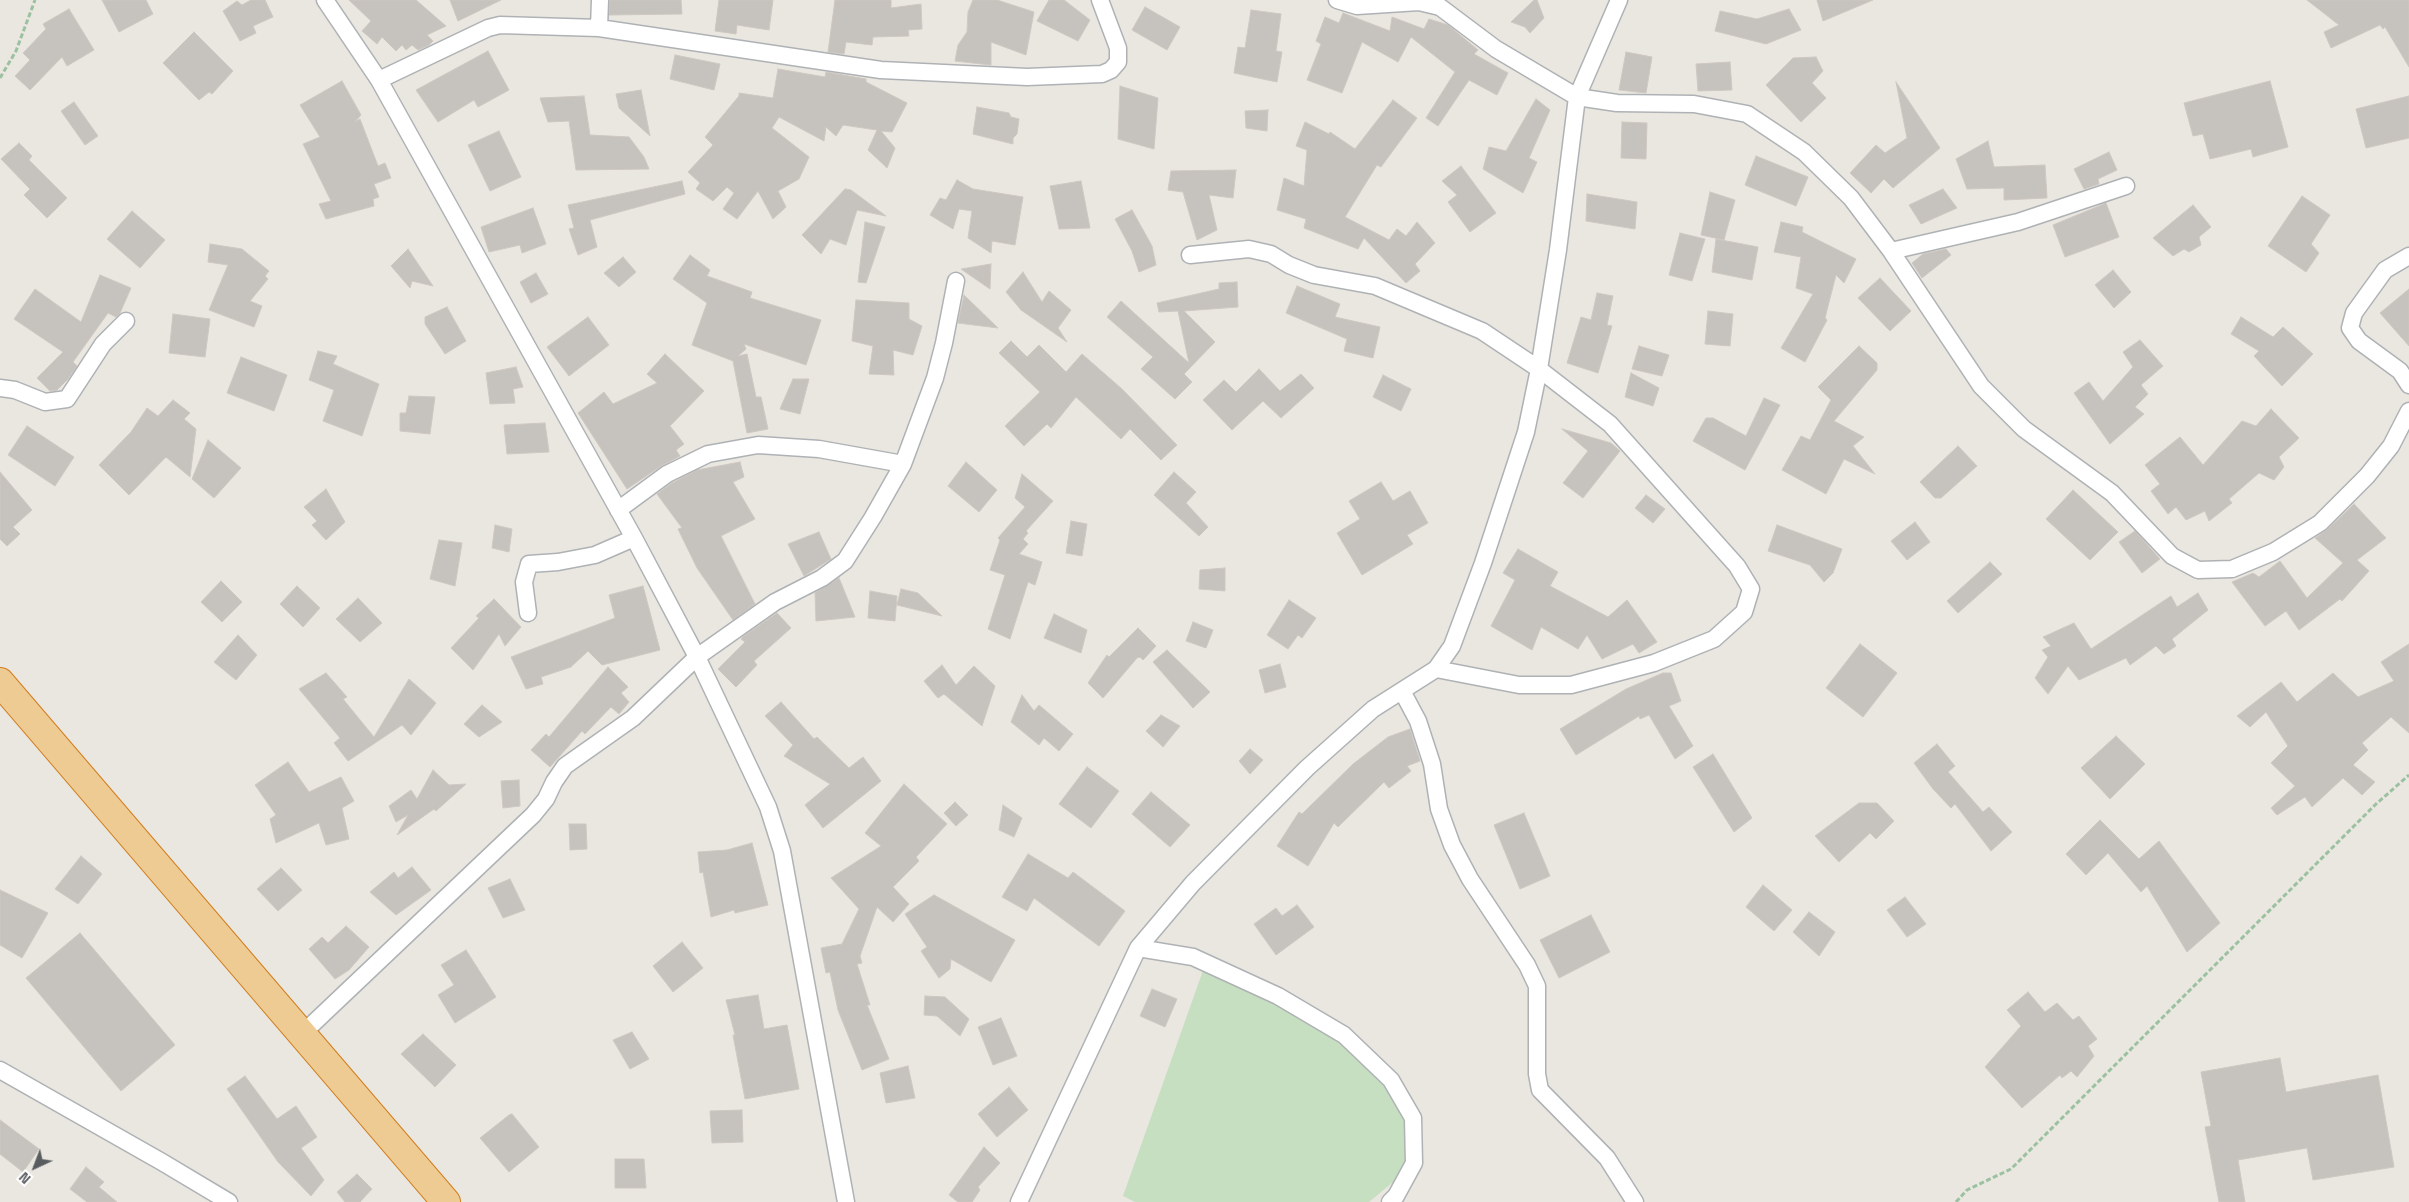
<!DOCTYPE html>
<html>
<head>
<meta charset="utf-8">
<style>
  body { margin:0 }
  #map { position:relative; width:2409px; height:1202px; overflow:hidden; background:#eae7e1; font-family:"Space Grotesk",sans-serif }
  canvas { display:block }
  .north { position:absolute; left:10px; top:1142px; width:50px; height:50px; -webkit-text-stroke:4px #fff; paint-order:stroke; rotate:223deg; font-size:14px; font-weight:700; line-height:20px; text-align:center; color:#5a5d60 }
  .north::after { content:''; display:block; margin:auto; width:18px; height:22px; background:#5a5d60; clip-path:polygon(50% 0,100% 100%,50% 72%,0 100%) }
</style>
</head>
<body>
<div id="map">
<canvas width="2409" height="1202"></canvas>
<div class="north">N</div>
</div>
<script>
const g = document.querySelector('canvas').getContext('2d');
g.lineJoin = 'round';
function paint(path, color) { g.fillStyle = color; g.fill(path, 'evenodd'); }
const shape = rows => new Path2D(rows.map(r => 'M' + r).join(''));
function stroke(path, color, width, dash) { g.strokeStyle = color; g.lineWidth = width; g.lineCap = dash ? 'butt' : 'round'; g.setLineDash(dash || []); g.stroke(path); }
const green = shape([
  [1206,962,1351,1045,1410,1115,1404,1173,1369,1202,1135,1202,1123,1196]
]);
const building = shape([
  [102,0,146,0,153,14,119,32,102,0],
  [251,0,265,0,273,17,253,26,256,33,240,41,223,11,237,1,242,5,251,0],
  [349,0,416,0,446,26,427,35,433,41,429,45,418,50,412,45,406,50,402,45,396,51,382,37,377,44,362,31,371,21,349,0],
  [450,0,501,0,458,21,450,0],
  [610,0,681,0,682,14,609,15,610,0],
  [719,0,773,0,769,30,737,25,736,34,715,31,719,0],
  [835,0,891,0,891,8,921,4,922,29,908,30,909,36,873,37,872,45,846,42,844,54,828,52,835,0],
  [973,0,997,0,1034,12,1026,55,991,42,991,65,955,61,958,45,967,32,968,12,973,0],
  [1049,0,1064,0,1090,20,1078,41,1037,21,1049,0],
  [1534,0,1537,0,1544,18,1530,33,1525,27,1511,22,1534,0],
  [1817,0,1873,0,1823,21,1817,0],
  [2307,0,2409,0,2409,67,2385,27,2383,29,2380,25,2331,48,2324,32,2339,25,2307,0],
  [1145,7,1180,27,1167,50,1132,30,1145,7],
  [69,9,94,50,67,66,62,57,30,90,15,76,30,60,23,53,46,29,43,24,69,9],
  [1789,9,1801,30,1766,44,1715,31,1720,11,1757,19,1789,9],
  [1251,10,1281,14,1276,51,1282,52,1277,82,1234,73,1238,47,1245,48,1251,10],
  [1343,13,1390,31,1392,17,1424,29,1429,19,1448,25,1478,50,1474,54,1508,73,1497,95,1469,80,1438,126,1426,118,1455,72,1411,37,1398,62,1362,42,1342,93,1307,80,1321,44,1316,41,1325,17,1339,23,1343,13],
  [194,32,233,71,212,94,209,92,199,100,163,63,194,32],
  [488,51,509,90,478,107,474,100,438,122,416,90,488,51],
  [1626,52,1652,57,1646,93,1619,90,1626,52],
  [675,55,720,64,714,90,670,79,675,55],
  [1816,57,1823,71,1812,83,1826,98,1801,122,1766,85,1793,58,1816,57],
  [1730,62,1732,90,1698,91,1696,64,1730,62],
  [778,69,825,77,826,72,866,79,866,82,907,103,892,132,881,131,895,148,887,168,868,150,877,130,843,125,836,136,826,127,824,141,779,117,772,128,809,157,799,179,778,191,786,207,773,219,758,191,737,219,723,209,734,193,727,187,713,201,696,189,700,183,688,172,713,145,705,137,739,96,739,93,773,98,778,69],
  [342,81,361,115,355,122,360,119,378,166,385,163,391,178,374,184,379,197,373,199,374,206,326,219,319,204,331,201,303,144,320,137,300,105,342,81],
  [2270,81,2288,147,2253,157,2251,149,2210,159,2203,134,2193,136,2184,103,2270,81],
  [1896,82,1940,148,1893,188,1884,179,1871,193,1850,173,1876,145,1885,153,1907,138,1896,82],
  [1120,86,1158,98,1154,149,1118,139,1120,86],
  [641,90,650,136,619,108,616,94,641,90],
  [584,96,590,135,629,137,644,157,649,169,576,170,569,121,548,122,540,98,584,96],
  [2409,96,2409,138,2366,148,2356,109,2409,96],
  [1536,99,1550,110,1529,158,1537,162,1523,193,1483,169,1489,147,1506,151,1536,99],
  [1393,100,1417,118,1381,167,1377,165,1345,217,1389,240,1397,229,1406,236,1417,222,1435,243,1415,264,1420,271,1406,283,1364,238,1358,249,1304,228,1306,219,1277,210,1284,178,1304,186,1307,150,1296,146,1305,122,1329,134,1330,132,1355,149,1393,100],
  [74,102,98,136,85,145,61,111,74,102],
  [977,107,1009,113,1011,117,1019,119,1017,134,1013,138,1013,144,973,134,977,107],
  [1268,110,1267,131,1246,128,1245,111,1268,110],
  [1622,122,1647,123,1646,159,1621,158,1622,122],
  [499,131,521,177,490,191,468,145,499,131],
  [1988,141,1994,167,2045,165,2047,198,2004,200,2004,188,1967,189,1956,159,1988,141],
  [19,143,32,156,29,160,67,198,47,218,24,195,30,189,1,159,19,143],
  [2109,152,2117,170,2098,179,2099,184,2084,189,2074,169,2109,152],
  [1756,156,1808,177,1796,206,1745,185,1756,156],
  [1461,166,1496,213,1470,232,1448,202,1457,195,1442,181,1461,166],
  [1236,170,1233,198,1209,195,1217,230,1197,240,1183,192,1168,190,1171,171,1236,170],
  [957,180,973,189,1023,197,1015,245,992,241,991,253,968,238,972,211,959,209,953,229,930,215,940,198,946,200,957,180],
  [682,181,685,194,590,220,597,247,578,255,569,229,574,228,568,205,682,181],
  [1081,181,1090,228,1059,229,1050,186,1081,181],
  [845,189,851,190,886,216,857,210,846,245,830,239,821,254,802,235,845,189],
  [1943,189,1957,208,1921,224,1909,205,1943,189],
  [1710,192,1735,200,1724,240,1701,235,1710,192],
  [1587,194,1637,202,1635,229,1586,221,1587,194],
  [2302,196,2330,215,2311,244,2319,253,2306,272,2268,246,2302,196],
  [2106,203,2119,237,2065,257,2053,225,2106,203],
  [2193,205,2211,227,2199,237,2201,245,2189,252,2184,249,2173,256,2153,238,2193,205],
  [533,208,546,244,522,253,520,245,489,252,481,227,533,208],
  [1132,210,1152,246,1156,265,1139,272,1132,251,1115,219,1132,210],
  [132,211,165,240,140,268,107,239,132,211],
  [865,222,885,227,866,283,858,282,865,222],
  [1781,222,1803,227,1802,232,1856,259,1844,283,1836,275,1825,318,1827,320,1805,362,1781,348,1813,294,1796,288,1801,257,1774,252,1781,222],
  [1680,233,1705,239,1692,281,1669,275,1680,233],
  [1716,239,1758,247,1752,280,1712,272,1716,239],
  [210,244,242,249,269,271,265,276,268,279,250,301,262,306,254,327,209,310,228,265,208,262,210,244],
  [408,249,433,286,412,281,410,288,391,266,408,249],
  [1946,249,1951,255,1922,278,1912,263,1923,254,1946,249],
  [690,255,710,270,707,276,752,292,750,298,821,320,806,365,744,344,746,349,738,356,747,354,756,397,761,397,768,429,747,433,733,361,692,345,707,303,673,279,690,255],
  [623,257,636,272,619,287,604,273,623,257],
  [991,264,990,289,961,269,991,264],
  [2113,270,2131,292,2114,308,2095,285,2113,270],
  [1023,272,1042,302,1049,291,1071,310,1058,328,1067,342,1021,310,1006,292,1023,272],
  [536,273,548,294,531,303,520,282,536,273],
  [100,275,131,288,120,313,116,317,108,313,73,362,77,366,68,379,57,390,50,391,37,378,63,352,14,319,35,289,81,322,100,275],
  [1880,278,1911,311,1890,331,1858,298,1880,278],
  [1237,282,1238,307,1184,311,1215,342,1184,374,1192,382,1175,399,1141,369,1153,357,1107,317,1121,301,1189,363,1178,311,1159,312,1157,303,1219,289,1219,283,1237,282],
  [1297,286,1340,304,1335,317,1380,327,1373,358,1344,351,1347,339,1286,313,1297,286],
  [2409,289,2409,346,2380,313,2409,289],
  [1597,293,1613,296,1607,325,1612,326,1598,373,1567,363,1581,317,1591,320,1597,293],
  [964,295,998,328,958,323,964,295],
  [856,300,909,303,909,319,922,326,913,355,893,350,894,375,869,374,873,346,852,341,856,300],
  [447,307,466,341,445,354,425,324,425,317,447,307],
  [1708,311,1733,314,1730,346,1705,344,1708,311],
  [173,314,210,319,205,357,169,353,173,314],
  [588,317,609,345,569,376,547,347,588,317],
  [2241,317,2273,337,2283,327,2313,354,2282,386,2254,356,2259,351,2231,334,2241,317],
  [2140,340,2163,366,2141,385,2148,394,2135,407,2144,414,2110,444,2074,393,2089,382,2103,401,2133,367,2123,352,2140,340],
  [1011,341,1027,357,1039,345,1066,372,1082,354,1122,389,1177,445,1161,460,1130,429,1121,439,1076,397,1051,428,1047,424,1024,446,1005,426,1040,392,999,353,1011,341],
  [1639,346,1669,355,1662,376,1632,369,1639,346],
  [1859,346,1877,363,1877,370,1834,421,1864,437,1853,446,1875,474,1844,459,1826,494,1782,470,1801,436,1810,440,1831,400,1818,387,1859,346],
  [318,351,337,356,333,364,379,384,362,436,323,421,334,390,309,380,318,351],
  [665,354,704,391,670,426,684,444,676,450,680,456,661,466,627,489,578,413,604,392,613,404,657,383,647,374,665,354],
  [241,357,287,375,274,411,227,393,241,357],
  [516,367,523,387,513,389,515,403,490,404,486,373,516,367],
  [1259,369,1280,391,1301,374,1314,388,1281,418,1263,401,1232,430,1203,400,1224,380,1236,392,1259,369],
  [1631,373,1659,388,1653,406,1625,397,1631,373],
  [1383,375,1411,389,1401,411,1373,397,1383,375],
  [793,379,809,379,800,414,780,409,793,379],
  [409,396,435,397,430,434,400,431,400,413,406,413,409,396],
  [1764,398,1780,405,1745,470,1693,441,1706,418,1713,418,1746,436,1764,398],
  [173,400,190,413,184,419,196,429,190,477,166,457,129,495,99,465,131,432,147,408,158,416,173,400],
  [2271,409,2299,438,2279,457,2284,467,2274,480,2259,473,2229,499,2232,503,2209,521,2205,511,2186,520,2176,507,2168,514,2151,491,2160,484,2145,465,2180,437,2203,465,2242,421,2256,426,2271,409],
  [545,423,549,452,507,454,504,425,545,423],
  [27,426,74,457,55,486,8,455,27,426],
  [1562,429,1611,443,1620,451,1583,498,1563,483,1588,451,1562,429],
  [208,440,241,468,214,498,192,479,208,440],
  [1958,446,1977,466,1941,498,1935,498,1920,482,1958,446],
  [740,462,744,477,733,482,755,519,721,536,755,604,733,620,697,568,678,529,682,528,657,494,672,483,697,470,740,462],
  [966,462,997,490,979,512,948,486,966,462],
  [0,472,32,510,13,527,20,534,7,546,0,539,0,472],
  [1174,472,1196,492,1186,503,1208,527,1199,536,1154,495,1174,472],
  [1022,474,1053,501,1026,531,1028,533,1023,539,1028,544,1019,554,1042,562,1035,585,1028,582,1010,639,988,629,1005,575,990,570,1000,540,998,538,1025,507,1015,498,1022,474],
  [1381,482,1393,501,1410,491,1428,523,1407,535,1413,544,1362,575,1337,533,1360,519,1349,501,1381,482],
  [326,489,345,522,326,540,312,525,317,521,304,507,326,489],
  [2073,490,2118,532,2090,560,2046,519,2073,490],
  [1646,495,1665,509,1653,523,1635,508,1646,495],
  [2354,504,2386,538,2357,560,2369,571,2342,601,2340,599,2299,630,2286,611,2265,626,2232,582,2253,573,2259,577,2280,561,2307,598,2343,563,2315,538,2327,530,2354,504],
  [1071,521,1087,524,1082,556,1066,553,1071,521],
  [1915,522,1930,542,1907,560,1891,541,1915,522],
  [495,525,512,529,509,552,492,548,495,525],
  [1777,525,1842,549,1833,573,1824,582,1810,565,1768,551,1777,525],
  [2135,531,2160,559,2142,573,2119,542,2135,531],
  [819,532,831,559,804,576,788,544,819,532],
  [439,540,462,543,455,586,430,579,439,540],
  [1518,549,1558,572,1550,586,1608,617,1627,600,1657,642,1639,653,1633,644,1602,659,1587,635,1578,649,1541,627,1532,650,1491,626,1515,580,1503,573,1518,549],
  [1990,562,2002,574,1958,613,1947,601,1990,562],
  [1225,568,1225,591,1199,589,1200,570,1225,568],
  [839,578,855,617,816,621,815,593,839,578],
  [221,581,242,602,222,622,201,602,221,581],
  [297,586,320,608,303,627,280,604,297,586],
  [643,586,660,650,602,665,588,651,571,667,541,677,543,684,526,689,511,657,615,618,609,595,643,586],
  [901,589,918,593,942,616,897,605,901,589],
  [870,591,897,596,895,621,868,618,870,591],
  [2198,593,2208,610,2172,639,2176,646,2164,654,2156,646,2130,665,2126,658,2079,680,2068,666,2048,694,2035,678,2048,657,2042,650,2051,646,2043,637,2074,623,2091,649,2171,596,2177,607,2198,593],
  [358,598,382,623,360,642,336,619,358,598],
  [494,599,521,627,505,646,499,634,473,670,451,648,479,618,476,616,494,599],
  [1289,600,1316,618,1302,638,1298,635,1288,649,1267,635,1289,600],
  [777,613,791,628,754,661,757,665,736,687,718,669,745,642,741,639,744,636,777,613],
  [1054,614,1087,630,1081,653,1044,638,1054,614],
  [1193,622,1213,630,1206,648,1186,641,1193,622],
  [1138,628,1156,646,1143,660,1140,657,1137,658,1103,698,1088,683,1107,655,1109,657,1138,628],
  [238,635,257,655,236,680,214,662,238,635],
  [1860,644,1897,673,1863,717,1826,688,1860,644],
  [2409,644,2409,733,2391,717,2362,743,2368,750,2353,765,2375,782,2362,795,2343,778,2312,807,2305,797,2277,815,2271,808,2295,786,2271,763,2288,746,2266,712,2250,727,2237,716,2281,682,2297,702,2333,673,2358,697,2394,681,2381,662,2409,644],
  [1167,650,1210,692,1193,708,1153,662,1167,650],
  [1280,664,1286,687,1265,693,1259,670,1280,664],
  [942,665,956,685,974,666,995,686,982,726,944,694,938,698,924,681,942,665],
  [608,667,628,687,621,693,629,702,619,714,611,707,585,734,582,731,550,767,531,750,546,734,549,737,608,667],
  [326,673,347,697,343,699,374,737,409,679,436,703,411,735,402,725,348,761,334,743,340,738,299,689,326,673],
  [1663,673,1671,673,1681,701,1669,706,1693,746,1675,759,1649,715,1640,719,1639,716,1576,755,1560,729,1626,689,1663,673],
  [1022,695,1034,711,1039,705,1073,734,1059,751,1044,738,1039,745,1011,722,1022,695],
  [781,702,814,739,817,737,849,768,863,757,881,781,823,828,805,805,830,784,784,756,793,745,765,716,781,702],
  [482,705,502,722,479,737,464,724,482,705],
  [1161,715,1180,726,1163,747,1146,731,1161,715],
  [1410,729,1420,761,1407,766,1411,771,1389,788,1384,782,1338,827,1334,823,1308,866,1277,846,1299,812,1302,814,1353,764,1388,737,1410,729],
  [2116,736,2145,764,2110,799,2081,768,2116,736],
  [1937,744,1955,766,1948,772,1983,812,1989,807,2012,832,1991,851,1955,804,1951,808,1933,789,1914,763,1937,744],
  [1250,749,1263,760,1250,774,1239,761,1250,749],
  [1713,754,1752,818,1734,832,1693,767,1713,754],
  [288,762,309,792,341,777,354,801,342,808,349,839,326,845,319,823,276,843,270,819,276,815,255,785,288,762],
  [1087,767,1119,791,1091,828,1059,804,1087,767],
  [433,770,449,785,466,784,436,811,434,809,397,835,408,815,396,822,389,806,411,790,417,799,433,770],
  [519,780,520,806,503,808,501,781,519,780],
  [904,784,947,824,916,857,919,861,893,887,909,904,893,922,877,907,860,956,862,963,857,964,870,1005,867,1005,889,1059,862,1070,838,1010,830,972,826,973,821,948,842,944,859,909,831,878,881,846,865,833,904,784],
  [1151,792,1190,825,1170,847,1132,814,1151,792],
  [955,802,968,815,956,826,944,813,955,802],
  [1859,803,1877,803,1894,821,1876,839,1870,833,1839,862,1815,836,1859,803],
  [1003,805,1022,818,1014,837,999,830,1003,805],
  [1524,813,1550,876,1520,889,1494,825,1524,813],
  [2100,820,2139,859,2159,841,2220,923,2187,952,2147,886,2141,892,2108,853,2086,875,2066,854,2100,820],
  [569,824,586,824,587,849,570,850,569,824],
  [752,843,768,905,735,913,734,910,711,917,703,872,700,873,698,852,727,850,752,843],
  [1028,854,1068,878,1073,872,1125,911,1099,946,1034,898,1027,911,1002,897,1028,854],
  [81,856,102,874,78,904,55,889,81,856],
  [412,867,431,890,396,915,370,892,394,872,398,878,412,867],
  [281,868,302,890,278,911,257,889,281,868],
  [510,879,525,910,503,918,488,888,510,879],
  [1763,885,1792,910,1774,931,1746,907,1763,885],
  [0,890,48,913,22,958,0,945,0,890],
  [934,895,1015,940,991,982,951,959,950,969,939,978,921,951,927,947,905,914,934,895],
  [1905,897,1926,924,1907,937,1887,910,1905,897],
  [1297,905,1314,927,1276,955,1254,924,1276,908,1282,916,1297,905],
  [1809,912,1835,932,1819,956,1793,932,1809,912],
  [1591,915,1610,952,1559,978,1540,940,1591,915],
  [346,926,369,947,349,970,335,979,309,949,322,937,328,943,346,926],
  [80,933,175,1045,121,1091,26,978,80,933],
  [682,942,703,968,673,992,653,966,682,942],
  [466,950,496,997,455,1023,438,995,454,985,441,965,466,950],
  [1152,989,1177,999,1165,1027,1140,1016,1152,989],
  [2028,992,2045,1012,2057,1003,2073,1020,2079,1016,2097,1039,2088,1046,2094,1056,2077,1077,2071,1071,2062,1078,2060,1075,2022,1108,1985,1067,2021,1026,2007,1010,2028,992],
  [758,995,764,1029,787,1025,799,1089,745,1099,733,1035,735,1035,726,1000,758,995],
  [925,996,945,997,969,1019,960,1036,937,1016,924,1015,925,996],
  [1001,1018,1017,1056,993,1065,978,1027,1001,1018],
  [632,1032,649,1059,630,1069,613,1040,632,1032],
  [423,1034,456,1065,435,1087,401,1054,423,1034],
  [2280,1058,2286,1092,2378,1075,2394,1167,2313,1180,2307,1148,2238,1160,2245,1202,2219,1202,2205,1127,2211,1126,2201,1072,2280,1058],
  [908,1066,915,1098,886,1103,880,1073,908,1066],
  [245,1076,277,1119,296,1106,317,1137,301,1148,324,1180,311,1196,278,1162,227,1089,245,1076],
  [1009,1087,1028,1110,997,1137,978,1114,1009,1087],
  [742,1110,743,1142,712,1143,710,1111,742,1110],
  [512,1114,539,1147,509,1172,480,1138,509,1115,512,1114],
  [0,1120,39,1149,23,1172,0,1154,0,1120],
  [984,1147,1000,1163,978,1187,980,1190,972,1202,958,1202,949,1195,984,1147],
  [615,1159,644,1159,646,1188,615,1188,615,1159],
  [86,1167,104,1182,99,1187,117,1202,87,1202,70,1189,86,1167],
  [357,1174,372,1189,360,1202,345,1202,337,1192,357,1174]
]);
const path = shape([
  [0,78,16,51,35,0],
  [1956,1202,1967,1190,2011,1169,2376,804,2409,775]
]);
const street = shape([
  [325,0,379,80,634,538,697,657,768,807,782,851,846,1202],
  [1337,0,1357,6,1419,2,1440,7,1496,49,1577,97,1617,103,1694,104,1747,114,1804,152,1851,198,1891,251,1981,386,2024,429,2112,493,2172,556,2198,570,2232,569,2273,552,2320,523,2367,476,2391,446,2409,411],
  [599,28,600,0],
  [379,80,488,28,500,25,599,28,881,70,1027,77,1102,74,1111,70,1118,62,1118,48,1100,0],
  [1891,251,2018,222,2126,186],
  [1190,255,1249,249,1271,254,1289,265,1314,275,1375,286,1482,331,1539,369,1610,424,1737,566,1751,589,1744,612,1714,639,1654,663,1571,685,1519,685,1436,669],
  [2409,256,2385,270,2354,313,2350,328,2359,341,2400,371,2409,385],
  [0,388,15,390,45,402,67,399,103,344,126,321],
  [618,510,667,474,708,454,758,445,819,449,903,464],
  [528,613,524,582,529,564,558,562,595,555,634,538],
  [1402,691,1418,721,1432,764,1439,809,1452,845,1470,879,1527,965,1537,986,1537,1074,1540,1090,1607,1158,1635,1202],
  [1138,948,1193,957,1278,996,1344,1035,1391,1080,1413,1118,1414,1163,1396,1196,1390,1202],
  [302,1034,533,815,546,799,554,782,565,766,633,718,697,657,775,602,822,578,845,561,873,517,903,464,935,378,944,343,956,281],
  [0,1070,162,1162,229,1202],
  [1019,1202,1138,948,1193,883,1307,768,1373,709,1436,669,1452,646,1483,563,1526,432,1539,369,1558,250,1577,97,1619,0]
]);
const highway = shape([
  [0,682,446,1202]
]);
paint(green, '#c5dfc0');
paint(building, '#c6c2be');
stroke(building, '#cec8c0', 1);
stroke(street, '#afb2b5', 19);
stroke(highway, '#d07e1c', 30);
stroke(path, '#9cc1a1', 3, [5, 2.5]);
stroke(street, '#fff', 16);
stroke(highway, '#efcb94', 28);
</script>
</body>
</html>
